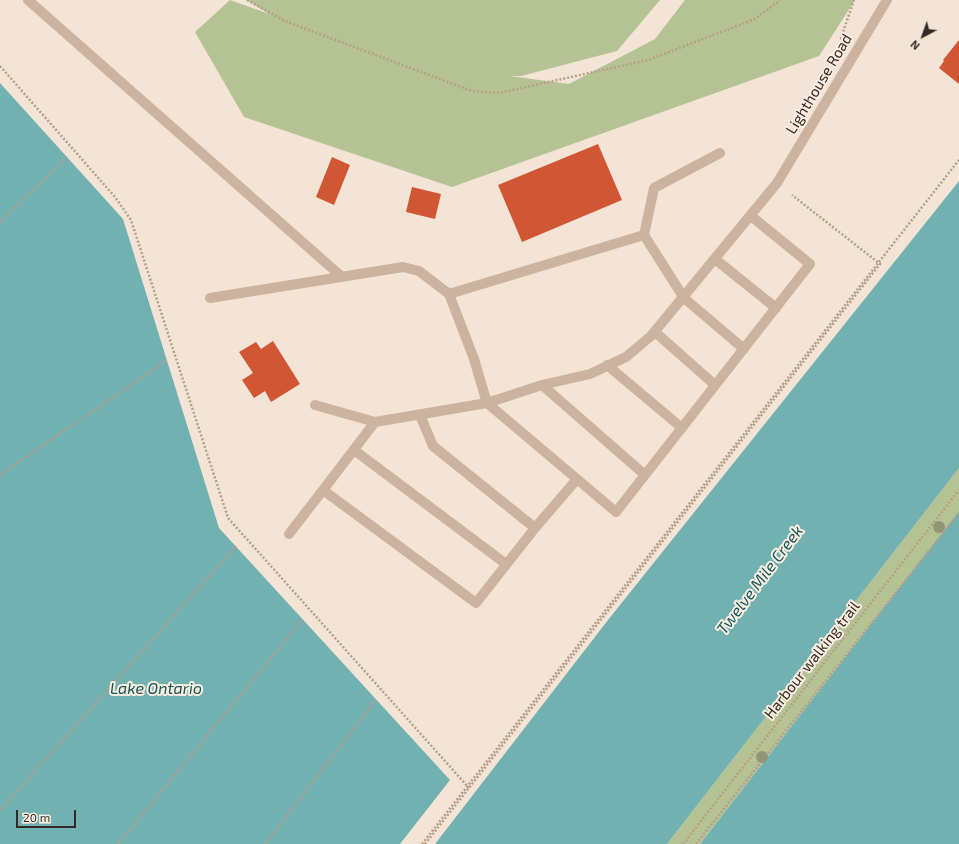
<!DOCTYPE html>
<html>
<head>
<meta charset="utf-8">
<style>
  body { margin:0 }
  #map { position:relative; width:959px; height:844px; overflow:hidden; background:#f3e4d5; font-family:"Exo 2",sans-serif }
  canvas { display:block }
  .north { position:absolute; left:903px; top:16px; width:40px; height:40px; -webkit-text-stroke:3px #faeee1; paint-order:stroke; rotate:221deg; font-size:11px; font-weight:700; line-height:16px; text-align:center; color:#342924 }
  .north::after { content:''; display:block; margin:auto; width:14px; height:18px; background:#342924; clip-path:polygon(50% 0,100% 100%,50% 72%,0 100%) }
  .scale { position:absolute; left:16px; top:810px; width:60px; height:18px; box-sizing:border-box; border:2px solid #342924; border-top:0; padding-left:5px; font-size:12px; line-height:14px; white-space:nowrap; color:#342924; -webkit-text-stroke:3px #faeee1; paint-order:stroke }
</style>
</head>
<body>
<div id="map">
<canvas width="959" height="844"></canvas>
<div class="north">N</div>
<div class="scale">20 m</div>
</div>
<script>
const g = document.querySelector('canvas').getContext('2d');
g.lineJoin = 'round';
function paint(path, color) { g.fillStyle = color; g.fill(path, 'evenodd'); }
const shape = rows => new Path2D(rows.map(r => 'M' + r).join(''));
function stroke(path, color, width, dash) { g.strokeStyle = color; g.lineWidth = width; g.lineCap = dash ? 'butt' : 'round'; g.setLineDash(dash || []); g.stroke(path); }
function write(font, color, halo, rows, align = 'center') {
  g.font = font + ' "Exo 2",sans-serif'; g.lineWidth = 4; g.setLineDash([]); g.textBaseline = 'middle'; g.strokeStyle = halo; g.fillStyle = color; for (const [text, x, y, turn = 0] of rows) {
    g.save(); g.translate(x, y); g.rotate((+turn || 0) * Math.PI / 180); g.textAlign = isNaN(turn) ? turn : align; if (halo) g.strokeText(text, 0, 0); g.fillText(text, 0, 0); g.restore();
  }
}
const green = shape([
  [230,0,269,14,247,0,660,0,617,51,521,76,510,76,569,84,655,39,685,0,855,0,819,56,452,187,244,117,195,32],
  [959,468,959,511,700,844,667,844]
]);
const water = shape([
  [0,83,123,219,219,528,450,780,400,844,0,844],
  [959,181,959,468,667,844,435,844,608,620],
  [959,511,959,844,700,844]
]);
const building = shape([
  [959,40,959,84,939,68,944,61,943,60],
  [598,144,622,200,522,242,498,185],
  [332,157,350,165,334,205,316,197],
  [412,187,441,194,435,219,406,212],
  [273,341,300,384,271,402,265,391,254,398,242,380,253,373,239,352,256,342,261,349]
]);
const path = shape([
  [247,0,285,21,472,91,499,93,648,60,755,19,780,0],
  [843,43,841,38,854,0],
  [0,66,115,197,131,220,228,518,469,788],
  [0,222,67,157],
  [0,475,167,360],
  [0,810,236,546],
  [118,844,303,619],
  [265,844,376,700],
  [422,844,959,160],
  [425,844,880,264,792,195],
  [683,844,959,490],
  [696,844,959,513]
]);
const lane = shape([
  [28,0,342,277],
  [644,235,684,298,744,349],
  [715,259,776,308],
  [449,294,644,235,654,188,720,153],
  [210,298,403,267,419,271,449,294,474,359,487,403,616,512,810,264,751,216],
  [655,332,715,385],
  [607,365,682,428],
  [542,385,645,475],
  [315,405,375,422,487,403,542,385,590,374,626,357,651,336,777,183],
  [354,450,506,564],
  [323,490,375,422],
  [535,528,577,479],
  [289,534,323,490,476,603,535,528,433,446,420,415]
]);
const street = shape([
  [777,183,887,0]
]);
const trees = [
  [939,527],
  [762,757]
];
const streetNames = [
  ["Lighthouse Road",819,84,-59],
  ["Harbour walking trail",812,660,-52]
];
const waterNames = [
  ["Twelve Mile Creek",760,580,-53],
  ["Lake Ontario",156,689]
];
paint(green, '#b4c294');
paint(water, '#71b1b2');
paint(building, '#d15734');
stroke(path, '#b79d8a', 2.5, [2, 2]);
stroke(lane, '#cbb3a0', 10);
stroke(street, '#cbb3a0', 10);
g.fillStyle = '#939575';
for (const [x, y] of trees) { g.beginPath(); g.arc(x, y, 6, 0, 2 * Math.PI); g.fill(); }
write('15px', '#342924', '#faeee1', streetNames);
write('italic 16px', '#165659', '#faeee1', waterNames);
</script>
</body>
</html>
